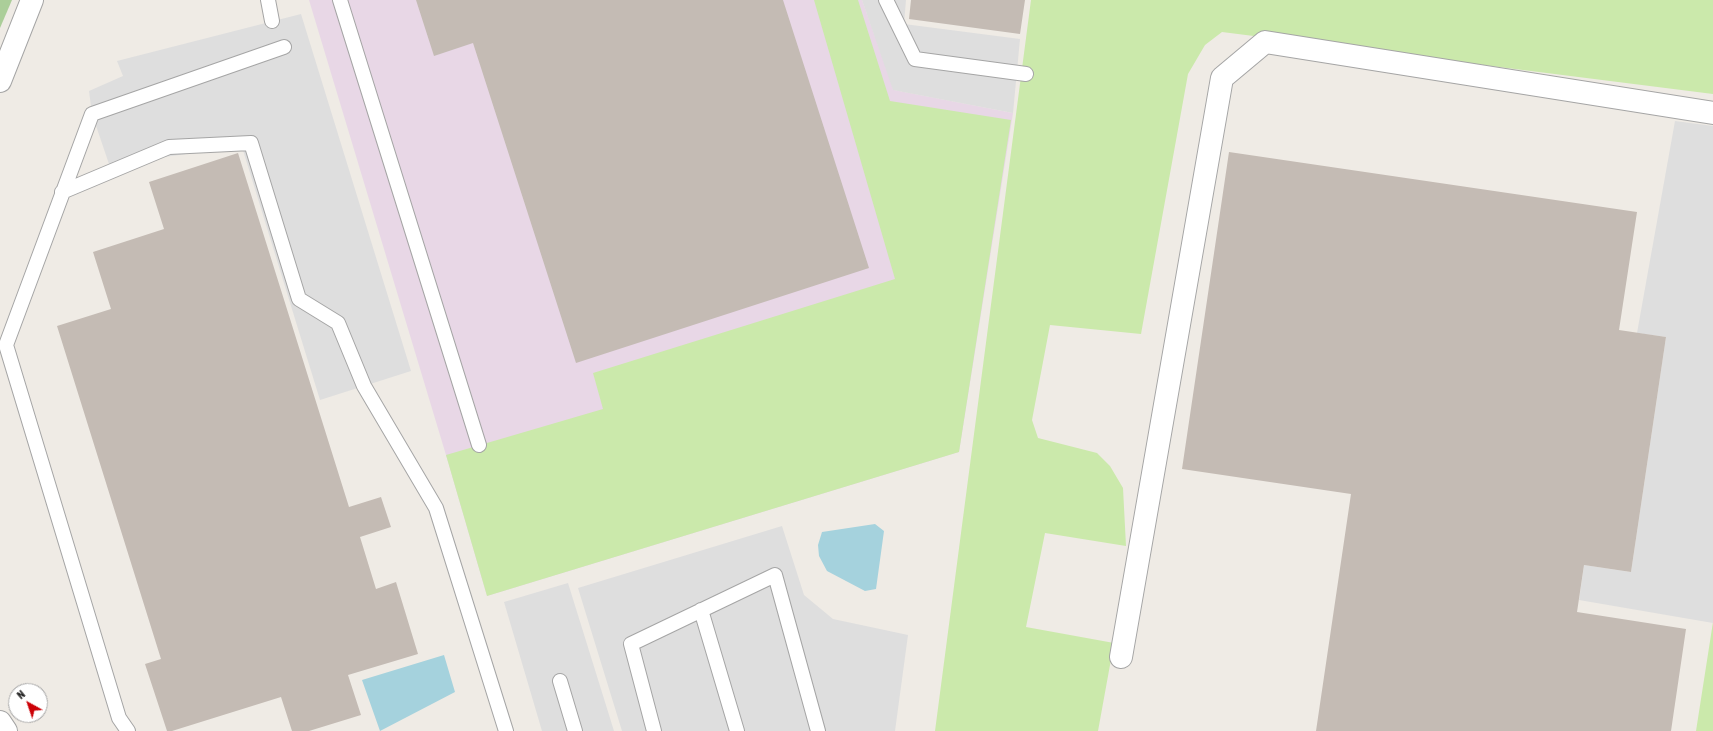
<!DOCTYPE html>
<html>
<head>
<meta charset="utf-8">
<style>
  body { margin:0 }
  #map { position:relative; width:1713px; height:731px; overflow:hidden; background:#efebe5; font-family:"Asap Condensed",sans-serif }
  canvas { display:block }
  .north { position:absolute; left:8px; top:683px; width:40px; height:40px; box-sizing:border-box; background:#fff; border:1px solid #a5a5a5; border-radius:50%; rotate:320deg; font-size:11px; font-weight:700; line-height:16px; text-align:center; color:#1e1e1e }
  .north::after { content:''; display:block; margin:auto; width:14px; height:18px; background:#cc0107; clip-path:polygon(50% 0,100% 100%,50% 72%,0 100%) }
</style>
</head>
<body>
<div id="map">
<canvas width="1713" height="731"></canvas>
<div class="north">N</div>
</div>
<script>
const g = document.querySelector('canvas').getContext('2d');
g.lineJoin = 'round';
function paint(path, color) { g.fillStyle = color; g.fill(path, 'evenodd'); }
const shape = rows => new Path2D(rows.map(r => 'M' + r).join(''));
function stroke(path, color, width, dash) { g.strokeStyle = color; g.lineWidth = width; g.lineCap = dash ? 'butt' : 'round'; g.setLineDash(dash || []); g.stroke(path); }
const industrial = shape([
  [309,0,862,0,894,90,1013,113,959,452,487,596,446,455]
]);
const grass = shape([
  [814,0,858,0,890,101,1011,120,959,452,487,596,446,455,603,409,593,373,895,279],
  [1031,0,1713,0,1713,94,1222,32,1205,45,1188,74,1141,334,1050,325,1032,420,1038,438,1097,453,1110,466,1123,488,1126,546,1045,533,1026,627,1114,643,1098,731,935,731],
  [1713,623,1713,731,1696,731,1713,622]
]);
const forest = shape([
  [0,0,12,0,0,28]
]);
const parking = shape([
  [862,0,906,0,904,24,1020,39,1013,113,893,90],
  [301,14,411,371,320,400,242,147,109,164,92,114,89,91,123,76,117,61],
  [1675,121,1713,126,1713,623,1579,600,1584,565,1631,572,1666,337,1637,333],
  [782,526,804,595,833,619,908,635,895,731,622,731,578,588],
  [568,583,614,731,542,731,504,602]
]);
const water = shape([
  [875,524,884,531,876,589,865,591,827,571,819,556,818,545,822,532],
  [444,655,455,692,380,731,362,680]
]);
const building = shape([
  [416,0,783,0,869,268,576,363,473,43,434,56],
  [911,0,1025,0,1020,34,909,19],
  [1229,152,1637,212,1619,330,1666,337,1631,572,1584,565,1577,612,1686,629,1671,731,1316,731,1351,494,1182,469],
  [238,153,349,507,381,497,391,527,360,537,376,589,396,582,418,654,348,675,361,715,309,731,292,731,281,697,172,731,167,731,145,664,161,659,57,326,111,309,93,252,164,229,149,182]
]);
const lane = shape([
  [268,0,272,21],
  [340,0,479,445],
  [886,0,915,59,1026,74],
  [62,192,169,147,251,143,299,299,338,323,364,386,436,508,506,731],
  [701,610,737,731],
  [560,681,575,731],
  [128,731,119,718,6,345,92,114,284,47],
  [654,731,631,644,775,575,818,731]
]);
const street = shape([
  [0,81,32,0],
  [1121,657,1222,78,1265,42,1713,113],
  [0,722,6,731]
]);
paint(industrial, '#e8d7e6');
paint(grass, '#cbe9ab');
paint(forest, '#abce99');
paint(parking, '#dedede');
paint(water, '#a5d2dd');
paint(building, '#c4bbb4');
stroke(lane, '#a5a5a5', 16);
stroke(street, '#a5a5a5', 24);
stroke(lane, '#fff', 14);
stroke(street, '#fff', 22);
</script>
</body>
</html>
